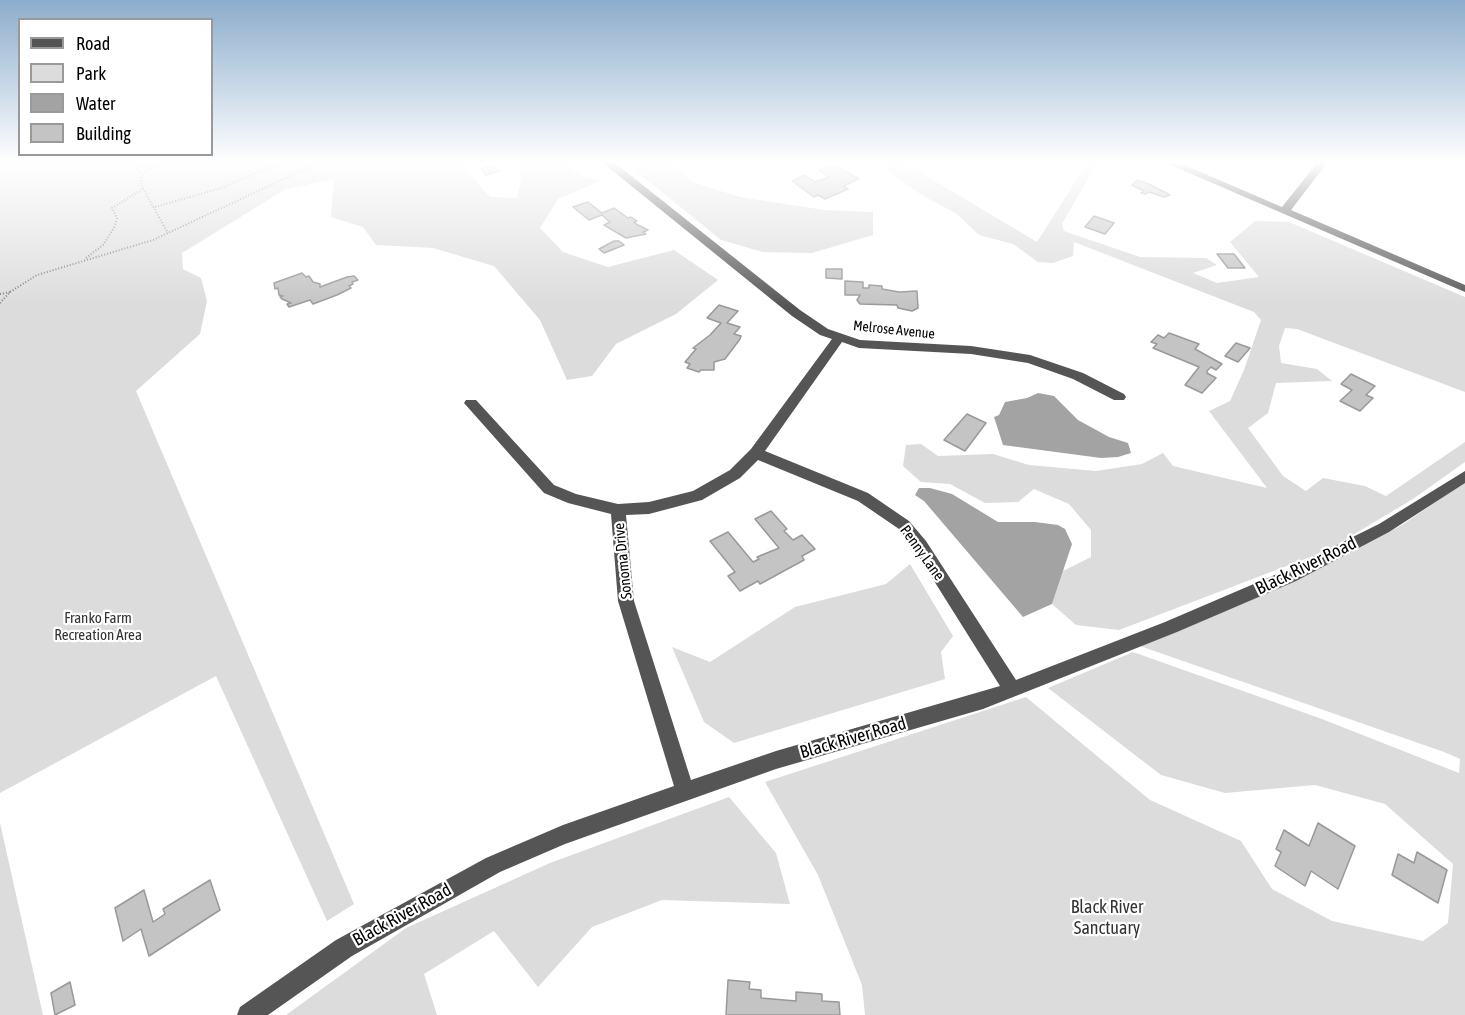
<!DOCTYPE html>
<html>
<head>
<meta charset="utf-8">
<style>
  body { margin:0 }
  #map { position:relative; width:1465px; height:1015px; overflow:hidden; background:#fff; font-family:"Asap Condensed",sans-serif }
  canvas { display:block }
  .legend { position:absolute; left:18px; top:18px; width:195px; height:138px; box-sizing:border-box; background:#fff; border:2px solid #999; margin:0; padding:8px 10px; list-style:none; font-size:18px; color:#000 }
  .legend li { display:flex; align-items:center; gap:12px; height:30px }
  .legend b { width:30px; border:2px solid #999 }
</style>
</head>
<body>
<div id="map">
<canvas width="1465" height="1015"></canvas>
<ul class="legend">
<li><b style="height:8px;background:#555"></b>Road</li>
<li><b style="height:16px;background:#dcdcdc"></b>Park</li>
<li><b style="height:16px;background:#a3a3a3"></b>Water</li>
<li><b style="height:16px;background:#c4c4c4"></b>Building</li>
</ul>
</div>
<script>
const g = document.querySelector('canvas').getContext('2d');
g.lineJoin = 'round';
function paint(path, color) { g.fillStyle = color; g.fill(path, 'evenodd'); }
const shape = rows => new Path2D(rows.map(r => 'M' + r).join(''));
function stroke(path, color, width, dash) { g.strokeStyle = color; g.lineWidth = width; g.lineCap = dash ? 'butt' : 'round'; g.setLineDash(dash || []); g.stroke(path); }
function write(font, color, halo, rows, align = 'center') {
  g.font = font + ' "Asap Condensed",sans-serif'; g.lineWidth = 4.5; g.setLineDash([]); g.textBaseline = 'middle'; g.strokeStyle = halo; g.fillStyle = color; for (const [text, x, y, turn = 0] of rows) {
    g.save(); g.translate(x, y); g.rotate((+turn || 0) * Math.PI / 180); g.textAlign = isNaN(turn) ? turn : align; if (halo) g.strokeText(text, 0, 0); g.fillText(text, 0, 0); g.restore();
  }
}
const green = shape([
  [0,163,460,163,490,197,517,198,521,179,517,163,573,163,571,169,583,177,603,180,558,199,540,228,563,252,608,267,674,250,718,280,676,314,616,344,592,376,567,380,540,320,494,266,433,248,376,245,363,227,331,217,334,179,286,189,182,253,183,269,201,278,207,301,200,334,136,391,354,904,327,921,216,676,0,793],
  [644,163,673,163,672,165,692,182,740,197,825,210,873,212,873,235,812,253,763,252,721,240,636,171],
  [883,163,903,163,913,168,1037,242,1087,163,1097,163,1062,224,1064,231,1140,257,1206,258,1217,265,1193,273,1217,283,1259,277,1230,242,1255,221,1289,222,1465,297,1465,392,1297,329,1285,328,1279,346,1281,363,1317,369,1332,381,1276,383,1268,413,1248,428,1283,476,1306,491,1323,478,1365,486,1386,496,1465,442,1465,462,1413,499,1326,551,1119,630,1076,625,1052,604,1063,571,1091,557,1091,530,1069,504,1034,489,1018,502,985,503,950,484,921,482,903,466,906,445,921,444,938,456,993,454,1029,465,1096,471,1142,464,1163,453,1173,466,1267,488,1209,411,1230,401,1244,370,1261,320,1254,312,1074,242,1073,256,1053,263,1038,262,1013,244,979,235,957,214,920,194,883,167],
  [1465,482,1465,1015,865,1015,862,985,818,875,765,782,1026,697,1150,800,1241,841,1272,889,1332,921,1423,941,1448,923,1453,864,1385,804,1315,785,1225,793,1161,775,1048,688,1133,652,1322,719,1459,773,1460,759,1444,752,1140,646,1295,581,1402,525],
  [910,564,953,636,941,652,945,679,734,743,704,722,672,647,710,662,795,607,886,584],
  [729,797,776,853,790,904,662,900,592,927,538,987,494,931,424,974,437,1015,286,1015,406,928,550,863],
  [0,823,43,1015,0,1015]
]);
const water = shape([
  [1038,393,1054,396,1078,420,1109,437,1128,443,1131,453,1118,457,1101,458,1003,445,994,417,999,415,1005,402,1027,398],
  [919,488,930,488,952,494,998,522,1035,522,1058,525,1065,529,1072,544,1052,604,1023,617,924,501,915,495]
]);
const building = shape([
  [495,165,500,171,486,175,481,169,495,165],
  [834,165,859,179,843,186,848,189,825,199,818,195,814,197,792,181,805,175,815,182,829,177,819,170,834,165],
  [1137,180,1149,184,1170,195,1164,197,1149,192,1145,194,1141,193,1144,191,1132,185,1137,180],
  [588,202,602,213,614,208,628,218,631,217,637,221,634,222,636,224,648,230,643,232,646,234,626,238,604,225,610,222,602,215,589,220,573,207,588,202],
  [1094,216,1114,223,1105,234,1085,227,1094,216],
  [614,241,619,241,624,245,604,253,599,249,614,241],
  [1217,254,1234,254,1245,268,1228,268,1217,254],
  [826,269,842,269,842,279,826,278,826,269],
  [302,273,306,277,309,276,313,282,320,284,320,287,347,277,354,276,358,280,352,282,353,284,349,286,351,288,337,295,313,304,310,300,289,307,287,304,291,303,282,299,280,297,283,296,279,295,278,288,275,289,274,283,302,273],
  [845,281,863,282,863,288,869,288,869,285,882,286,882,289,899,292,917,291,918,308,912,311,898,308,897,305,860,304,857,300,860,295,845,295,845,281],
  [719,305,738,311,727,323,740,327,734,334,741,336,740,339,725,359,714,362,714,370,701,370,699,372,687,368,690,364,685,362,696,349,693,348,710,335,721,323,707,318,719,305],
  [1169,333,1199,344,1195,349,1222,364,1216,370,1211,367,1207,371,1207,373,1216,378,1202,393,1185,385,1199,367,1153,348,1157,344,1151,342,1158,335,1164,338,1169,333],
  [1236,343,1250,348,1238,362,1225,356,1236,343],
  [1351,374,1375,386,1366,395,1373,398,1360,411,1340,401,1352,390,1341,384,1351,374],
  [967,414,986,423,965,451,944,440,967,414],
  [771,511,787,529,784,531,793,540,802,535,815,549,802,556,804,560,760,584,758,581,740,591,728,576,735,572,710,541,728,532,753,562,759,559,757,557,779,548,755,519,771,511],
  [1318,823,1355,846,1338,889,1311,871,1305,886,1275,866,1281,852,1276,849,1284,830,1309,846,1318,823],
  [1417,852,1447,870,1438,903,1392,875,1398,854,1414,863,1417,852],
  [210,880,220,910,149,956,141,929,123,941,115,908,144,890,153,922,165,914,163,909,210,880],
  [728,980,750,982,749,989,761,990,761,998,796,1001,796,992,822,994,822,1001,839,1002,840,1015,726,1015,728,980],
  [70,982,75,1005,55,1015,51,993,70,982]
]);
const path = shape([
  [134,163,142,175],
  [157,163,142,175,141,185,168,233],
  [302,163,310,167],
  [155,207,221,188,280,163],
  [86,258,103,245,114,228,117,218,112,208,143,189],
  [0,294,10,292],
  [0,303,10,292,37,275,153,240,318,163]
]);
const minor = shape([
  [603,163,615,163,800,310,828,329,860,340,971,346,1030,355,1083,373,1124,394,1126,397,1124,400,1114,400,1073,379,1028,363,971,354,859,348,842,342,765,451,868,493,909,521,926,541,1016,680,1165,622,1284,571,1379,524,1465,471,1465,483,1389,532,1296,581,1177,632,983,709,776,769,565,844,500,872,352,956,268,1015,237,1015,240,1007,336,940,486,858,563,825,674,786,618,601,611,514,568,503,544,493,464,403,466,400,476,400,554,485,576,494,618,504,649,502,693,491,730,470,751,449,832,339,820,335,792,316,603,163],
  [758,460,858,501,899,529,914,549,1000,686,776,751,691,780,634,601,626,515,649,514,702,500,740,478,758,460],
  [1166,163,1180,163,1282,207,1317,163,1327,163,1291,210,1465,285,1465,292,1166,163]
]);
const farStreetnames = [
  ["Melrose Avenue",894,330,6]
];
const streetNames = [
  ["Penny Lane",922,553,54],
  ["Sonoma Drive",623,561,-96]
];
const parkNames = [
  ["Franko Farm",98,618],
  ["Recreation Area",98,635]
];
const nearStreetnames = [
  ["Black River Road",1306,566,-26],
  ["Black River Road",853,738,-16],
  ["Black River Road",402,915,-29]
];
const nearParknames = [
  ["Black River",1107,907],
  ["Sanctuary",1107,928]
];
paint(green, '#dcdcdc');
paint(water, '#a3a3a3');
paint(building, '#c4c4c4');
stroke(building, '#999', 1.5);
stroke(path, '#777', 2, [1, 2]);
paint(minor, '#555');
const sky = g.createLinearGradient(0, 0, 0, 306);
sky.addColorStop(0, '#8cadcc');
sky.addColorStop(0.53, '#fff');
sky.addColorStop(1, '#ffffff00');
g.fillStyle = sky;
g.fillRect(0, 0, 1465, 306);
write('14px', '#000', '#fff', farStreetnames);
write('15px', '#000', '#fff', streetNames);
write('15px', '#333', '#fff', parkNames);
write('18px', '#000', '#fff', nearStreetnames);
write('18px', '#333', '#fff', nearParknames);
</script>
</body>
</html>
